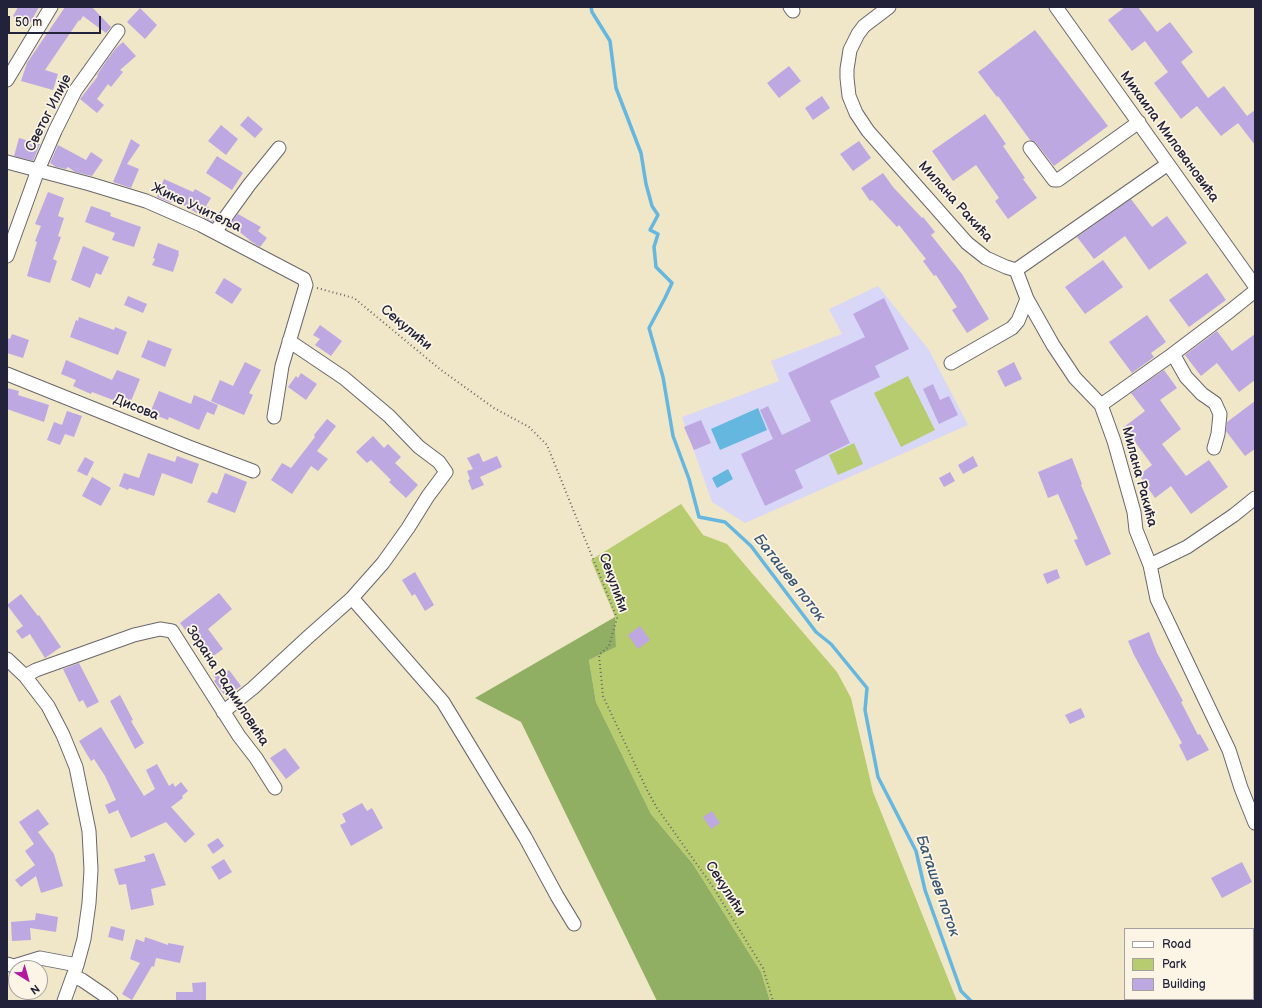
<!DOCTYPE html>
<html>
<head>
<meta charset="utf-8">
<style>
  body { margin:0 }
  #map { position:relative; width:1262px; height:1008px; overflow:hidden; background:#f0e6c8; font-family:"Balsamiq Sans",sans-serif }
  canvas { display:block }
  .frame { position:absolute; inset:0; border:8px solid #22223b; pointer-events:none }
  .legend { position:absolute; left:1124px; top:928px; width:130px; height:72px; box-sizing:border-box; background:#fcf5e5; border:1px solid #a5a1a1; margin:0; padding:5px 7px; list-style:none; font-size:12px; color:#22223b }
  .legend li { display:flex; align-items:center; gap:8px; height:20px }
  .legend b { width:20px; border:1px solid #a5a1a1 }
  .north { position:absolute; left:8px; top:960px; width:40px; height:40px; box-sizing:border-box; background:#fcf5e5; border:1px solid #a5a1a1; border-radius:50%; rotate:143deg; font-size:11px; font-weight:700; line-height:16px; text-align:center; color:#22223b }
  .north::after { content:''; display:block; margin:auto; width:14px; height:18px; background:#b5179e; clip-path:polygon(50% 0,100% 100%,50% 72%,0 100%) }
  .scale { position:absolute; left:8px; top:16px; width:93px; height:18px; box-sizing:border-box; border:2px solid #22223b; border-top:0; padding-left:5px; font-size:12px; line-height:14px; white-space:nowrap; color:#22223b; -webkit-text-stroke:3px #fcf5e5; paint-order:stroke }
</style>
</head>
<body>
<div id="map">
<canvas width="1262" height="1008"></canvas>
<div class="frame"></div>
<ul class="legend">
<li><b style="height:5px;background:#fff"></b>Road</li>
<li><b style="height:11px;background:#b7cb6f"></b>Park</li>
<li><b style="height:11px;background:#bda8e2"></b>Building</li>
</ul>
<div class="north">N</div>
<div class="scale">50 m</div>
</div>
<script>
const g = document.querySelector('canvas').getContext('2d');
g.lineJoin = 'round';
function paint(path, color) { g.fillStyle = color; g.fill(path, 'evenodd'); }
const shape = rows => new Path2D(rows.map(r => 'M' + r).join(''));
function stroke(path, color, width, dash) { g.strokeStyle = color; g.lineWidth = width; g.lineCap = dash ? 'butt' : 'round'; g.setLineDash(dash || []); g.stroke(path); }
function write(font, color, halo, rows, align = 'center') {
  g.font = font + ' "Balsamiq Sans",sans-serif'; g.lineWidth = 3.5; g.setLineDash([]); g.textBaseline = 'middle'; g.strokeStyle = halo; g.fillStyle = color; for (const [text, x, y, turn = 0] of rows) {
    g.save(); g.translate(x, y); g.rotate((+turn || 0) * Math.PI / 180); g.textAlign = isNaN(turn) ? turn : align; if (halo) g.strokeText(text, 0, 0); g.fillText(text, 0, 0); g.restore();
  }
}
const built = shape([
  [878,286,929,350,968,425,745,523,712,502,682,417,779,381,771,361,842,334,829,309]
]);
const green = shape([
  [908,376,935,430,901,447,874,393],
  [854,443,863,464,838,475,829,455],
  [681,504,703,535,727,544,837,672,851,698,873,792,957,1001,770,1001,761,972,693,864,651,814,596,702,589,660,616,647,615,617,591,560]
]);
const forest = shape([
  [615,617,616,647,589,660,596,702,651,814,693,864,761,972,770,1001,657,1001,521,722,475,698]
]);
const water = shape([
  [758,408,767,430,720,450,711,429],
  [728,469,733,479,717,488,712,478]
]);
const stream = shape([
  [591,7,592,12,610,41,616,88,641,153,646,184,652,206,658,215,650,230,658,234,654,247,656,267,672,283,665,298,649,328,663,377,673,436,689,479,699,517,725,522,751,546,816,632,831,644,867,688,865,710,878,777,916,851,925,890,961,991,971,1001]
]);
const building = shape([
  [18,7,39,7,29,25,13,16],
  [65,7,92,7,111,27,106,33,83,16,80,21,79,20,45,70,58,74,53,90,21,81,27,63],
  [1125,7,1138,7,1157,32,1170,22,1193,52,1181,62,1208,98,1224,86,1247,116,1255,110,1255,145,1238,123,1221,136,1197,106,1181,119,1154,83,1168,72,1145,41,1132,51,1108,20],
  [140,8,157,25,145,39,127,22],
  [1035,30,1108,126,1054,166,1036,143,1030,140,998,96,997,97,978,72],
  [123,42,136,56,120,70,123,72,111,87,108,84,97,99,104,105,97,113,80,99,98,76,97,75,107,60,116,48],
  [789,66,801,81,779,98,767,83],
  [822,96,830,108,813,120,805,108],
  [985,114,1006,144,1003,146,1025,178,1023,179,1037,198,1008,219,995,201,999,198,976,165,953,181,932,151],
  [248,116,263,129,255,138,240,125],
  [221,125,238,139,226,155,208,141],
  [19,138,40,144,33,161,14,156],
  [131,139,140,145,127,164,139,169,131,188,113,182],
  [859,141,871,158,853,171,840,154],
  [58,145,86,160,91,152,103,160,92,176,75,172,68,167,66,169,56,167,50,163],
  [217,156,243,173,232,190,206,173],
  [883,173,893,187,922,218,923,217,935,232,931,235,962,274,989,319,967,333,952,310,957,307,936,275,934,276,923,261,926,259,899,225,897,227,872,200,870,201,861,188],
  [164,179,193,192,195,189,211,198,206,206,217,213,212,222,173,199,171,203,157,197],
  [48,192,64,198,58,216,64,218,58,236,61,237,53,259,57,261,50,283,27,276,37,242,35,241,41,226,35,224],
  [1131,199,1152,227,1167,216,1187,243,1149,270,1125,236,1094,259,1077,237],
  [91,206,111,213,110,216,141,227,134,247,112,240,115,233,85,222],
  [238,214,261,227,258,231,267,238,260,247,252,242,230,224],
  [158,243,179,251,178,254,179,254,173,272,152,265,155,259,153,258],
  [83,246,109,257,101,275,96,273,90,288,71,280],
  [1103,260,1123,287,1085,314,1065,287],
  [1207,273,1226,300,1189,327,1169,300],
  [224,278,242,289,232,304,215,293],
  [128,296,147,304,143,313,124,305],
  [884,298,909,349,875,366,880,377,830,401,850,443,795,470,803,488,765,506,741,454,773,439,760,410,768,406,782,435,811,421,788,373,865,337,853,314],
  [1147,315,1166,342,1151,353,1154,357,1132,373,1109,342],
  [79,317,114,330,115,327,127,332,118,355,70,337,76,320,78,321],
  [320,325,342,341,331,356,315,345,320,339,313,335],
  [1217,331,1232,351,1255,334,1255,380,1239,392,1217,363,1201,376,1185,355],
  [12,334,29,340,23,358,7,353,7,338,10,339],
  [148,340,172,349,165,367,141,357],
  [66,360,112,380,117,370,140,379,129,406,92,392,91,394,73,386,76,380,61,374],
  [245,362,261,370,249,393,253,395,244,415,211,401,220,380,233,386],
  [1014,362,1022,379,1005,387,997,371],
  [1164,370,1177,388,1160,400,1181,429,1162,444,1186,476,1209,460,1228,487,1191,514,1171,486,1155,498,1139,475,1152,465,1124,427,1145,411,1131,393],
  [301,373,317,384,306,400,288,387,296,376,298,378],
  [933,384,940,400,949,396,958,415,939,424,923,389],
  [7,388,19,391,18,395,49,405,44,422,7,409],
  [159,391,191,404,194,395,218,405,214,415,207,412,199,430,169,417,168,420,150,413],
  [1255,401,1255,449,1245,456,1226,431,1227,422],
  [67,411,82,416,74,437,65,434,60,445,47,440,54,422,62,425],
  [327,419,336,426,317,451,328,459,318,471,311,466,292,494,271,480,282,463,291,468,315,437,314,435],
  [701,420,711,443,694,450,684,427],
  [373,436,384,448,388,444,401,457,395,463,418,485,406,498,389,482,391,480,371,460,367,463,356,452],
  [148,453,175,462,177,456,199,464,192,484,162,473,154,496,129,488,128,490,119,486,124,473,139,478],
  [479,453,483,462,497,456,502,467,480,477,484,485,472,490,468,480,470,479,467,471,473,469,467,458],
  [973,456,978,466,963,474,958,465],
  [85,457,94,462,87,476,77,471],
  [1072,458,1082,484,1081,485,1111,554,1086,566,1074,540,1078,539,1058,494,1048,498,1038,472],
  [950,472,955,481,944,487,939,478],
  [225,473,247,482,235,513,207,502,212,492,217,494],
  [92,477,111,488,101,506,82,496],
  [1057,569,1060,578,1047,584,1043,574],
  [415,572,434,605,425,611,415,594,412,596,402,580],
  [219,593,232,609,208,629,223,649,208,660,180,623],
  [21,594,38,616,39,615,61,647,45,658,30,634,22,639,16,631,23,626,7,605],
  [640,626,650,640,638,649,628,635],
  [1149,632,1157,653,1183,701,1181,702,1198,735,1200,734,1209,750,1187,761,1179,745,1182,743,1134,655,1128,641],
  [79,663,99,702,87,708,83,700,79,702,63,669],
  [223,668,226,672,229,670,241,686,226,697,214,681,216,679,213,675],
  [120,695,133,720,131,721,144,743,135,749,110,701],
  [1081,708,1085,717,1070,724,1065,715],
  [101,727,144,796,155,789,146,770,157,764,169,786,173,783,175,787,181,782,188,791,182,796,183,798,171,807,195,834,185,843,166,822,131,838,118,810,109,814,105,805,116,800,105,776,94,759,91,761,79,741],
  [285,748,300,768,286,779,270,758],
  [362,803,367,811,372,808,383,828,351,846,340,825,346,822,342,814],
  [38,809,49,824,38,832,54,854,63,886,41,893,36,876,21,887,15,880,35,865,25,851,34,844,19,822],
  [712,811,720,823,711,829,703,817],
  [218,838,224,846,213,854,207,845],
  [154,853,166,885,151,889,154,905,131,910,126,884,119,885,114,869,146,861,144,856],
  [224,859,232,872,219,880,211,867],
  [1242,862,1252,882,1222,898,1211,878],
  [36,913,58,917,56,932,30,928,31,940,12,941,11,922,35,920],
  [111,926,125,930,123,941,108,937],
  [145,937,168,945,168,943,184,946,180,963,156,958,154,967,152,966,132,1000,122,994,140,963,130,959,136,939,144,942],
  [206,982,206,1001,176,1001,176,992,193,992,192,983]
]);
const path = shape([
  [317,288,354,298,441,370,494,408,529,427,547,445,617,618,609,646,599,655,603,696,647,790,657,808,713,887,763,968,773,1001]
]);
const minor = shape([
  [790,7,793,11],
  [889,7,864,26,858,34,850,50,847,69,847,78,849,96,856,113,868,131,967,243,986,258,1006,267,1016,270,1027,299,1053,345,1075,378,1101,405,1114,441,1134,512,1136,530,1150,565,1157,599,1229,750,1241,788,1255,823],
  [1056,7,1255,286],
  [7,80,51,7],
  [1030,148,1054,180,1058,180,1139,122],
  [7,162,90,184,146,201,201,225,304,279,306,285,282,366,274,417],
  [215,232,249,185,279,148],
  [7,256,38,170,55,131,75,91,118,31],
  [1016,270,1168,164],
  [1173,354,1186,377,1202,394,1215,403,1220,414,1218,434,1214,448],
  [951,363,1012,328,1018,321,1027,299],
  [7,374,189,447,253,471],
  [1101,405,1173,354,1230,311,1255,291],
  [1150,565,1187,547,1234,515,1255,498],
  [352,598,443,702,525,837,557,896,574,924],
  [7,659,25,676,48,706,63,735,76,767,89,831,91,870,89,903,84,939,77,965,64,1001],
  [25,676,36,670,134,635,160,629,172,631,239,736,256,758,275,788],
  [223,712,253,688,307,638,352,598,383,563,408,528,428,496,446,472,439,462,419,447,389,416,344,378,289,341],
  [7,964,14,966,40,958,77,965],
  [73,976,82,980,104,995,111,1001]
]);
const streetNames = [
  ["Светог Илије",49,113,-63],
  ["Михаила Миловановића",1169,137,54],
  ["Милана Ракића",955,202,48],
  ["Жике Учитеља",196,208,25],
  ["Секулићи",406,328,40],
  ["Дисова",136,408,22],
  ["Милана Ракића",1139,477,75],
  ["Секулићи",613,583,70],
  ["Зорана Радмиловића",227,686,57],
  ["Секулићи",725,889,57]
];
const waterNames = [
  ["Баташев поток",789,578,52],
  ["Баташев поток",937,886,71]
];
paint(built, '#d8d7f8');
paint(green, '#b7cb6f');
paint(forest, '#91af62');
paint(water, '#65b7e0');
stroke(stream, '#65b7e0', 3.5);
paint(building, '#bda8e2');
stroke(minor, '#6a676c', 15);
stroke(path, '#6a676c', 2, [1, 3]);
stroke(minor, '#fff', 13);
write('14px', '#22223b', '#fcf5e5', streetNames);
write('italic 15px', '#395675', '#fcf5e5', waterNames);
</script>
</body>
</html>
